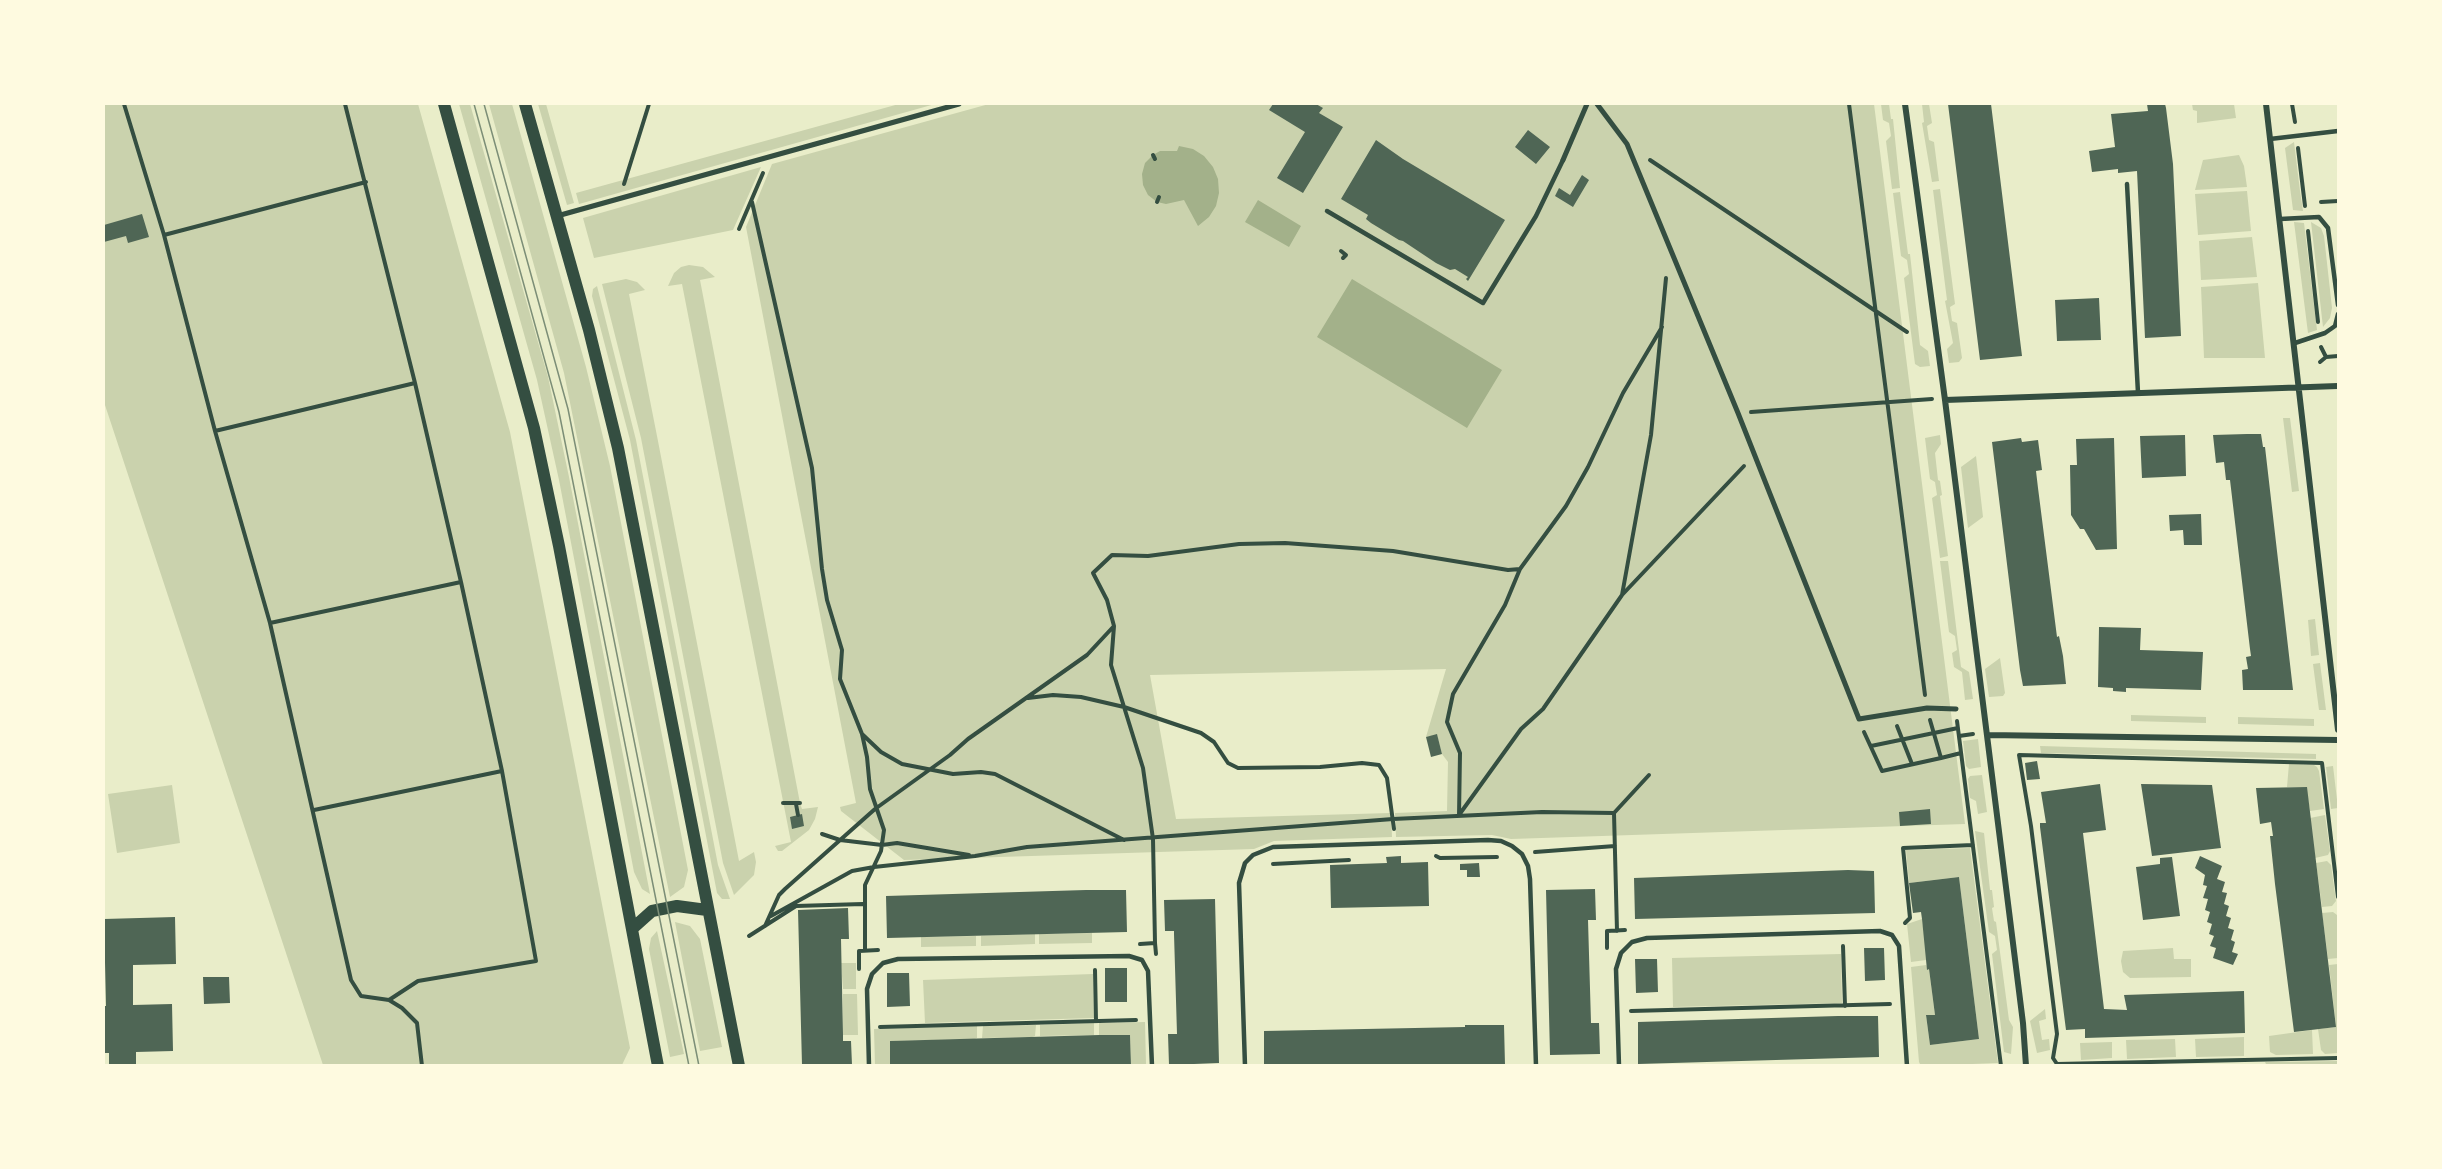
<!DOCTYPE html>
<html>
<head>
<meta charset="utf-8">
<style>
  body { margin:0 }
  #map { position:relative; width:2442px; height:1169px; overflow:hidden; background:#e9edc9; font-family:"Space Grotesk",sans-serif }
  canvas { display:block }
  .frame { position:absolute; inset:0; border:105px solid #fefae0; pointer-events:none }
</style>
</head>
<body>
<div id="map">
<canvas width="2442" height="1169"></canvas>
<div class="frame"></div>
</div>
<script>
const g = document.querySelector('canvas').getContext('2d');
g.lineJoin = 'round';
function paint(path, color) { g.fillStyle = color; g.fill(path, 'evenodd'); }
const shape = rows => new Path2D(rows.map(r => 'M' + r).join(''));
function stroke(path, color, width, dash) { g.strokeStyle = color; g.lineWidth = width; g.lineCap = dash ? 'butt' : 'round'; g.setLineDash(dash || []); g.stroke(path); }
const green = shape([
  [104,104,418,104,510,432,630,1048,622,1065,323,1065,104,402],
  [459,104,470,104,548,377,569,477,650,894,642,889,634,872,559,480,537,380],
  [489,104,512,104,586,367,610,466,688,870,684,887,670,897,564,373],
  [538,104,546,104,574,203,567,205],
  [899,104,935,104,579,204,576,193],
  [989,104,1874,104,1965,824,1511,839,1492,835,1396,837,1395,813,1447,811,1448,762,1442,754,1437,735,1426,737,1446,669,1150,675,1176,819,1391,813,1392,837,1274,841,1254,849,904,860,841,811,840,807,856,803,746,227,772,164],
  [1881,104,1889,104,1891,119,1893,119,1900,188,1892,189,1886,141,1891,136,1889,123,1883,120],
  [1922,104,1929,104,1932,123,1927,126,1929,140,1934,142,1939,181,1932,182,1922,123,1924,122],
  [2192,104,2234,104,2236,118,2197,123,2197,111,2193,110],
  [2294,142,2300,191,2303,211,2293,210,2285,148],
  [2239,155,2244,166,2247,187,2195,190,2203,160],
  [761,167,733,230,594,258,583,218],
  [1940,189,1955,304,1950,307,1952,321,1957,323,1962,358,1959,362,1949,363,1947,349,1953,343,1945,301,1947,300,1933,190],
  [2247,191,2251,231,2198,235,2195,194],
  [1900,192,1908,254,1910,254,1920,345,1928,351,1930,366,1920,367,1915,364,1904,278,1909,274,1907,260,1901,256,1893,193],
  [2294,222,2304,223,2317,330,2308,333],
  [2311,222,2321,228,2324,236,2332,308,2330,318,2323,327],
  [2252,237,2257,277,2201,280,2199,241],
  [689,265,703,267,715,277,700,280,800,803,802,809,818,807,815,819,809,830,782,851,778,851,775,846,791,842,682,284,668,286,674,273,681,267],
  [626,279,637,282,645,290,629,294,657,436,739,861,754,852,756,862,754,875,734,895,723,863,641,438,602,284],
  [2258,283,2265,358,2204,358,2201,287],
  [597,286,636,440,718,865,730,899,722,899,717,893,630,440,592,296,593,289],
  [2283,418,2290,418,2299,491,2292,492],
  [1940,435,1941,444,1935,453,1938,480,1940,481,1942,495,1940,496,1948,556,1940,558,1932,498,1937,495,1935,482,1930,479,1925,438],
  [1976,456,1983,517,1968,528,1961,467],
  [1940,561,1948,561,1961,667,1969,672,1973,699,1965,700,1962,672,1954,667,1952,653,1957,650,1955,636,1949,632],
  [2315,619,2319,655,2311,656,2308,620],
  [2000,658,2005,693,2003,696,1989,697,1985,669],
  [2320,663,2326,710,2319,710,2313,664],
  [2131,715,2206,717,2206,723,2131,721],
  [2238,717,2314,719,2314,726,2238,724],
  [1978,739,1981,767,1969,769,1966,766,1963,741],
  [2040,746,2316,754,2316,759,2041,753],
  [2289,764,2314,765,2317,767,2319,771,2324,809,2310,811,2306,787,2287,787],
  [2333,766,2338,808,2331,809,2326,767],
  [1982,775,1987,812,1978,814,1976,801,1970,798,1968,779,1970,776],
  [172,785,180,843,117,853,108,794],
  [2325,815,2330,851,2328,855,2315,858,2310,818],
  [1975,831,1984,833,1990,890,1992,890,1994,907,1992,908,1994,921,1996,922,2009,1020,2013,1027,2011,1054,2004,1052,1992,954,1997,950,1995,936,1989,932],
  [1970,848,1998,1063,1921,1066,1919,1062,1911,967,1926,965,1929,969,1935,1015,1926,1016,1930,1045,1979,1039,1959,877,1909,883,1906,850],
  [2327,861,2331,865,2336,901,2332,906,2322,907,2316,863],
  [2333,912,2337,915,2338,924,2338,958,2328,959,2322,913],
  [1922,919,1927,956,1926,960,1911,962,1907,924],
  [675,922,690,926,700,939,722,1047,700,1051],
  [657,931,684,1054,670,1057,649,949,651,938],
  [1092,933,1092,943,1039,944,1039,934],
  [1035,934,1035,944,981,946,981,936],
  [976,936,976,946,921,947,921,937],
  [2173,948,2174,959,2191,959,2191,977,2130,978,2123,972,2121,961,2123,951],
  [1841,954,1842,1003,1673,1007,1672,958],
  [841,963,856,963,856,989,843,989],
  [2338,964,2338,1053,2325,1054,2321,1050,2318,1029,2336,1027,2329,965],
  [1093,974,1094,1018,925,1023,923,980],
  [843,994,857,994,858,1035,843,1035],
  [2045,1009,2046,1019,2039,1021,2042,1040,2049,1039,2050,1050,2037,1053,2030,1021],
  [1145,1022,1146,1065,1131,1065,1130,1035,1099,1035,1099,1023],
  [1094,1023,1094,1035,1040,1036,1040,1025],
  [1036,1025,1035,1036,1032,1037,982,1038,983,1026],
  [977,1026,977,1038,974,1039,890,1041,890,1065,875,1065,874,1029],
  [2312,1030,2313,1054,2276,1055,2270,1052,2269,1036],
  [2244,1037,2244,1056,2196,1057,2195,1039],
  [2175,1039,2176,1057,2127,1059,2126,1040],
  [2112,1042,2112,1058,2081,1060,2080,1043],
  [2338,1061,2338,1066,2267,1066,2265,1062]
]);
const water = shape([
  [1179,146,1193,149,1204,156,1213,167,1218,179,1219,193,1216,206,1209,217,1198,226,1184,200,1166,204,1157,202,1148,195,1143,185,1142,174,1145,163,1153,155,1160,151,1177,151],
  [1258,200,1301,226,1289,247,1245,222],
  [1352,279,1502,370,1467,428,1317,337]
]);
const building = shape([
  [1273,104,1316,104,1323,108,1319,113,1343,127,1303,193,1277,178,1305,132,1269,110],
  [1948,104,1991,104,2022,356,1980,360],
  [2147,104,2165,104,2166,108,2173,164,2181,336,2145,338,2137,171,2118,173,2118,169,2092,172,2089,151,2115,147,2111,114,2148,111],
  [1528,130,1550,147,1536,164,1515,147],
  [1376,140,1403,159,1505,220,1468,281,1466,279,1468,277,1455,269,1450,270,1436,263,1403,241,1399,240,1371,223,1366,219,1368,215,1341,199],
  [1582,175,1589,180,1573,207,1555,196,1559,188,1570,195],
  [142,214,149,237,128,243,126,236,104,242,104,225],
  [2099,298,2101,340,2057,341,2055,300],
  [2247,434,2261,434,2263,447,2265,447,2293,690,2243,690,2242,670,2248,669,2246,657,2251,656,2250,649,2230,480,2226,480,2224,462,2216,463,2213,435],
  [2185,435,2186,476,2142,478,2140,436],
  [2021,438,2022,442,2038,440,2042,470,2036,471,2038,488,2057,637,2059,636,2063,656,2066,684,2023,686,2020,670,1992,442],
  [2114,438,2117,549,2096,550,2084,529,2080,529,2071,515,2070,465,2077,465,2076,439],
  [2201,514,2202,545,2184,545,2183,530,2170,531,2169,515],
  [2099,627,2141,628,2140,650,2203,652,2201,690,2126,688,2126,692,2113,691,2113,688,2098,687],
  [1437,734,1442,754,1431,757,1426,737],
  [2037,761,2040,779,2027,780,2025,763],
  [2100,784,2106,830,2083,833,2104,1009,2127,1010,2124,995,2244,991,2245,1033,2085,1038,2085,1029,2066,1030,2040,827,2040,823,2046,823,2041,792],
  [2141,784,2212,785,2221,848,2152,856],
  [2307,787,2336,1027,2294,1032,2275,884,2270,836,2273,836,2271,822,2260,824,2256,788],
  [1930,809,1931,824,1900,826,1899,812],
  [802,814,804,826,792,829,790,817],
  [1401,856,1401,863,1428,862,1429,906,1331,908,1330,865,1387,863,1386,857],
  [2200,856,2222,866,2217,879,2225,882,2222,892,2227,893,2224,904,2229,906,2226,916,2231,918,2228,928,2234,930,2231,940,2235,942,2232,952,2238,954,2233,965,2213,958,2216,948,2210,946,2214,936,2209,934,2212,924,2207,922,2210,912,2205,910,2208,899,2203,898,2207,886,2203,885,2205,875,2195,868],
  [2172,857,2180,916,2143,920,2136,867,2160,864,2160,858],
  [1479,863,1480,877,1467,877,1467,870,1460,870,1460,864],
  [1848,870,1874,871,1875,913,1635,919,1634,878],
  [1959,877,1979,1039,1930,1045,1926,1015,1935,1015,1929,969,1927,970,1922,919,1921,912,1913,913,1909,883],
  [1595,889,1596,920,1588,920,1591,1023,1599,1023,1600,1054,1550,1055,1546,890],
  [1086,890,1126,890,1127,932,887,938,886,896],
  [1215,899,1219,1063,1169,1065,1168,1034,1177,1034,1174,934,1174,931,1165,931,1164,900],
  [848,908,849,939,841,939,843,1035,843,1041,851,1041,852,1065,802,1065,798,910],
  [175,917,176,964,133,965,133,1005,172,1004,173,1051,136,1052,136,1065,109,1065,109,1053,104,1053,104,1006,106,1006,104,919],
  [1864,948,1884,948,1885,980,1865,981],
  [1635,959,1657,959,1658,992,1636,993],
  [1105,968,1127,968,1127,1002,1105,1002],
  [887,973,909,973,910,1006,887,1007],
  [203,977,229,977,230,1003,204,1004],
  [1838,1016,1878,1016,1879,1057,1638,1064,1638,1022],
  [1465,1025,1504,1025,1505,1065,1264,1065,1264,1031,1465,1027],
  [1099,1035,1130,1035,1131,1065,890,1065,890,1041]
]);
const path = shape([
  [124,104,164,235,215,431,270,623,351,980,361,996,389,1000],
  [345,104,415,383,461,582,502,771,536,961,418,981,389,1000,402,1008,417,1023,422,1066],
  [1849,104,1925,695],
  [2292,104,2295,122],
  [2298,148,2305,206],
  [1153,155,1155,159],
  [1650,160,1907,332],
  [624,184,649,104],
  [752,202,812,468,822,569,827,600,842,650,840,679,862,734,867,757,870,789,884,830,881,851,865,885,865,950],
  [1157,202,1159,197],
  [2321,202,2338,201],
  [739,229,763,173],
  [2308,231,2318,322],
  [164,235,366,182],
  [1341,251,1346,255,1343,258],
  [2321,347,2326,357],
  [2320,362,2326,357,2338,356],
  [1751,412,1932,399],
  [215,431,415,383],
  [1622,595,1651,435,1666,278],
  [270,623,461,582],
  [1114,626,1111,665,1143,768,1153,839,1155,943],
  [1028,698,1053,695,1081,697,1124,707,1201,733,1214,742,1228,763,1238,768,1320,767,1362,763,1379,765,1387,778,1394,829],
  [1957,721,2001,1066],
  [1897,726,1912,764],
  [1864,732,1882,771,1941,758,1930,720],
  [862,734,881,752,902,764,953,774,981,772,995,774,1124,840],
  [1959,736,1973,734],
  [1871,746,1958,728],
  [1941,758,1961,753],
  [783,803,800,803],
  [796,804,798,815],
  [314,810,502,771],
  [1614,813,1617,931],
  [1459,815,1521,729,1543,709,1622,595,1744,466],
  [1459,816,1460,753,1447,722,1453,694,1505,605,1520,569,1566,506,1588,467,1623,393,1662,327],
  [822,834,840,840,882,845,897,843,969,855],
  [1535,852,1615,846],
  [1436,856,1440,858,1497,857],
  [1273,864,1349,860],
  [2338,897,2322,763,2019,755,2031,826,2057,1034,2053,1058,2057,1064,2338,1058],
  [771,916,852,871,874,867,975,856,1027,847,1393,819,1542,812,1614,813,1649,775],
  [1905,923,1910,918,1903,848,1973,845],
  [765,926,779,895,785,889,875,809,950,755,968,739,1087,655,1114,626,1107,600,1093,573,1112,555,1148,556,1239,544,1285,543,1393,551,1508,570,1520,569],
  [749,936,796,906,863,904],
  [1140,944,1155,943,1156,954],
  [1843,946,1845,1006],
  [1607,948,1607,931,1625,930],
  [859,969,859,951,878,950],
  [1095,970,1096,1021],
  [1631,1011,1890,1004],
  [880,1027,1136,1020]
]);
const service = shape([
  [2270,139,2338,131],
  [2127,184,2138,393],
  [1327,211,1483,303,1536,216,1563,160],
  [2280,219,2319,217,2328,228,2338,305],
  [2295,343,2325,333,2335,326,2338,314],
  [869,1066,867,989,872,974,883,963,898,959,1129,956,1142,960,1148,971,1152,1066],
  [1245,1066,1239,883,1245,863,1253,855,1273,847,1488,840,1501,841,1512,846,1522,854,1528,866,1530,879,1536,1066],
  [1619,1066,1616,969,1621,953,1632,942,1647,938,1880,931,1892,935,1899,946,1907,1066]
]);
const pedestrian = shape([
  [1597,104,1627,144,1738,413,1859,719,1927,708,1956,709],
  [1563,160,1587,104],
  [557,216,959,104]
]);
const minor = shape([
  [1905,104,1945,400,2023,1023,2026,1066],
  [2266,104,2338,730],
  [1945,400,2338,386],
  [1987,735,2338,740]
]);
const secondary = shape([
  [444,104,534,428,559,546,658,1066],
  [525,104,589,330,618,448,739,1066],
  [633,928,652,911,677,906,707,910]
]);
const tram = shape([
  [474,104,559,412,689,1066],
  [484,104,568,409,699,1066]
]);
paint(green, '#cad2ad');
paint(water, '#a3b18a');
paint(building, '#4f6655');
stroke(path, '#344e41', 4);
stroke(service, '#344e41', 4.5);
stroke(pedestrian, '#344e41', 5);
stroke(minor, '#344e41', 6);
stroke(secondary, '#344e41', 12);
stroke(tram, '#7c8e77', 1.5);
</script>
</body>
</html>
